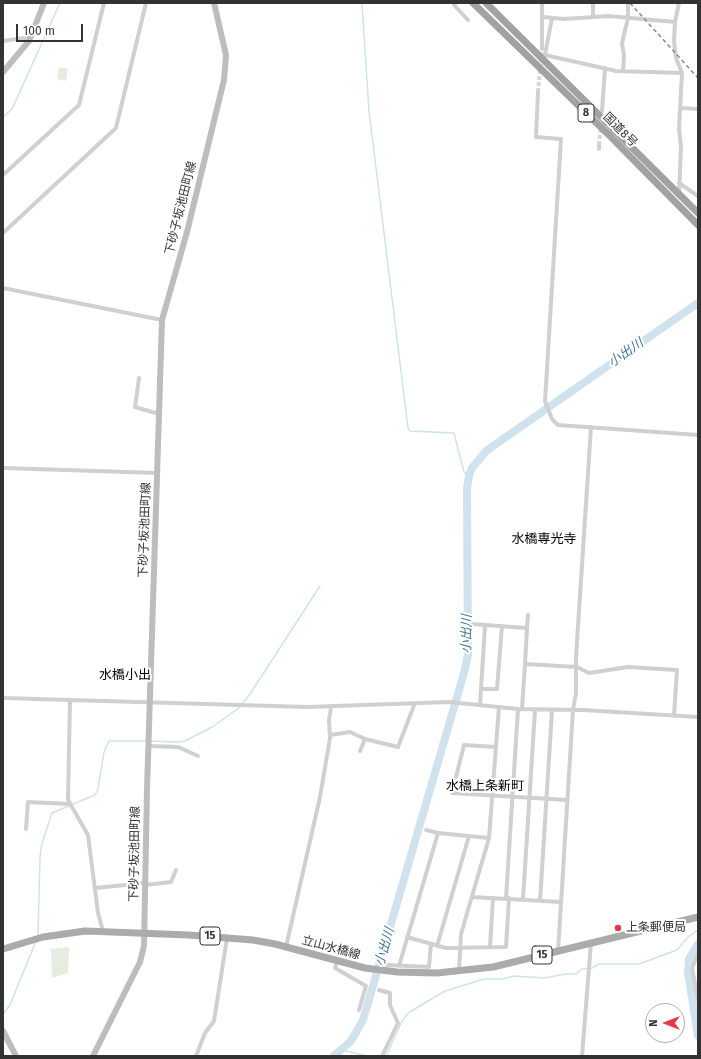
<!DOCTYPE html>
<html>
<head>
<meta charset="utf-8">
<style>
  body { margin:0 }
  #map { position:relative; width:701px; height:1059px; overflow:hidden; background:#fff; font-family:"Fira Sans",sans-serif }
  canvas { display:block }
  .frame { position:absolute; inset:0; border:4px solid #333; pointer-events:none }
  .north { position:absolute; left:645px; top:1003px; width:40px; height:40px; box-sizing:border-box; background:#fff; border:1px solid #adadad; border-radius:50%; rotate:270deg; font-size:11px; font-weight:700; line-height:16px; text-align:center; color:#333 }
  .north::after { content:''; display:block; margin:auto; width:14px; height:18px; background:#e63946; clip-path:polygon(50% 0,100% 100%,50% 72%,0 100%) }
  .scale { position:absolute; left:16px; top:24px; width:67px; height:18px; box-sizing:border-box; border:2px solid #333; border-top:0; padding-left:5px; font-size:12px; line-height:14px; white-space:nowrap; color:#333; -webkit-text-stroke:3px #fff; paint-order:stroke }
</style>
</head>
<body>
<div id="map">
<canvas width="701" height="1059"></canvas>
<div class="frame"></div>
<div class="north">N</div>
<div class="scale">100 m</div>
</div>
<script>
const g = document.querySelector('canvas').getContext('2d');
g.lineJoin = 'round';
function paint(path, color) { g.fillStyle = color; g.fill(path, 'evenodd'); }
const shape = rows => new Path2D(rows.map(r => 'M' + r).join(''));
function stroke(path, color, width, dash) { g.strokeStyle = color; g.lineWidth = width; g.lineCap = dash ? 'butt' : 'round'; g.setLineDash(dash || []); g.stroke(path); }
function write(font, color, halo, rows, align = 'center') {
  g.font = font + ' "Fira Sans","Noto Sans JP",sans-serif'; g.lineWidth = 4; g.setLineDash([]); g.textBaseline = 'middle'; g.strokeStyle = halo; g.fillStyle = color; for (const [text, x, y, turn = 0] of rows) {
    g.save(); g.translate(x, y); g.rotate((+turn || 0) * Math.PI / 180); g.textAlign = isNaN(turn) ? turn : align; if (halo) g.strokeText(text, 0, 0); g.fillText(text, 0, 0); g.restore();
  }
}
const green = shape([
  [59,67,68,69,66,81,57,79],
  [69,947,68,973,52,978,51,949]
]);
const stream = shape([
  [362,3,369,111,408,428,410,431,454,433,464,472,469,475],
  [3,117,12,109,60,3],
  [151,741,179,742,185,741,212,727,239,708,250,694,320,586],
  [38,936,40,857,42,843,52,813,95,795,98,789,104,752,109,741,147,741],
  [3,1014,10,1005,36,941],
  [342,1050,367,1056],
  [386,1056,401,1023,408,1013,445,991,484,979,502,979,515,976,545,978,565,974,576,974,582,969,592,968,599,964,639,964,677,950,688,937,698,930]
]);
const river = shape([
  [698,944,689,959,688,972,698,1036],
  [334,1056,351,1041,363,1020,464,673,468,655,467,489,469,475,472,468,486,451,698,303]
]);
const minorTunnel = shape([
  [538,92,542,49],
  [599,145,601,127]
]);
const minor = shape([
  [456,3,454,5,468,20],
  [593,16,593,3],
  [543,17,564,19,609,16,675,22],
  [552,18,545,55,616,71,682,73],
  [3,41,31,37],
  [542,49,542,3],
  [623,71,624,56,622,43,628,18,628,3],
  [538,92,536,137,561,139,545,401,552,419,558,425,698,435],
  [680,108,698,109],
  [602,111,605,68],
  [599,145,599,149],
  [3,175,79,105,104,3],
  [679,183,698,196],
  [679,194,681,147,679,129,682,73,676,58,674,41,675,22,679,3],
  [3,233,116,128,146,3],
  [3,288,162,320],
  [139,378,135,407,159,414],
  [3,468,158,473],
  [472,624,527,628,528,615],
  [527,628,525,664,577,667,589,673,628,667,677,670,674,716],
  [481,689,497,689,502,626],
  [3,698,307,707,449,702,518,709,583,710,698,717],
  [70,700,68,800,88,835,98,913,103,931],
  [480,705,485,625],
  [522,709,525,664],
  [330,735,350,732,365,739,360,751],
  [365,739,398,747,415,703],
  [149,746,178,747,198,756],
  [496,747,464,745,452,793,567,800],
  [26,829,28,802,69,804],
  [426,830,438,833,489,838],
  [145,885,171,882,176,870],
  [95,888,145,883],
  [472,897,561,902],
  [506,898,518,709],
  [523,899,535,710],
  [540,901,552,711],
  [407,937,446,948,506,947,509,898],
  [437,946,469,836],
  [286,947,320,797,330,738,329,720,331,707],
  [490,947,493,898],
  [558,952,573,710,576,693,576,657,591,427],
  [698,954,692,968,698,999],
  [337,961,335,968,366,986,359,1010],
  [387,965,429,967,431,944],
  [399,966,438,833],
  [459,971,461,934,489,838,499,707],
  [379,990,390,993,390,1005,398,1023,382,1056],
  [196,1056,205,1033,214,1021,227,938],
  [582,1056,591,943]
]);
const secondary = shape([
  [3,72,29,41,44,3],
  [3,1031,16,1056],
  [93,1056,140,962,144,946,147,789,162,320,187,232,224,80,226,55,214,3]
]);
const primary = shape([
  [3,949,43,937,85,931,189,935,253,940,275,944,365,968,397,972,437,973,493,967,698,917]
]);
const trunk = shape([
  [473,3,611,137,698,225],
  [486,3,698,213]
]);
const rail = shape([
  [630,3,698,78]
]);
const markers = [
  [618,928,4,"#e63946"]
];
const shields = [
  [586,113,16],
  [210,936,20],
  [542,955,20]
];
const shieldNames = [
  ["8",586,113],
  ["15",210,936],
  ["15",542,955]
];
const streetNames = [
  ["国道8号",620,130,45],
  ["下砂子坂池田町線",181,208,-76],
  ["下砂子坂池田町線",145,530,-88],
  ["下砂子坂池田町線",135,854,-89],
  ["立山水橋線",331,948,15]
];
const poiNames = [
  ["上条郵便局",626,928]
];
const waterNames = [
  ["小出川",626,353,-35],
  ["小出川",467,634,-89],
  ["小出川",385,947,-74]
];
const neighbourhoodNames = [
  ["水橋専光寺",544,539],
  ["水橋小出",125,675],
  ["水橋上条新町",485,786]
];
paint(green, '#e6ecdf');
stroke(stream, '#cfe2ee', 1.5);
stroke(river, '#cfe2ee', 8);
stroke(minorTunnel, '#d6d6d6', 4, [4, 2]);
stroke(minor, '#d0d0d0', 4);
stroke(secondary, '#bdbdbd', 6);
stroke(primary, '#ababab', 7);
stroke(trunk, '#a2a2a2', 7);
stroke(rail, '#888', 1.5, [4, 3]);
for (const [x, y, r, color] of markers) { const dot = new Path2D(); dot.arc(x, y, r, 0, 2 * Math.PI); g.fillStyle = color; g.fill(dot); stroke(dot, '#fff', 1.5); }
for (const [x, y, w] of shields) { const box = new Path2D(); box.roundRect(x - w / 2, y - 9, w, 18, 3); g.fillStyle = '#fff'; g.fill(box); stroke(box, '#333', 1); }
write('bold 11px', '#333', null, shieldNames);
write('12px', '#333', '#fff', streetNames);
write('12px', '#333', '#fff', poiNames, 'left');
write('italic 13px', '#3f7597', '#fff', waterNames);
write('13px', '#000', '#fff', neighbourhoodNames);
</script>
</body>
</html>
